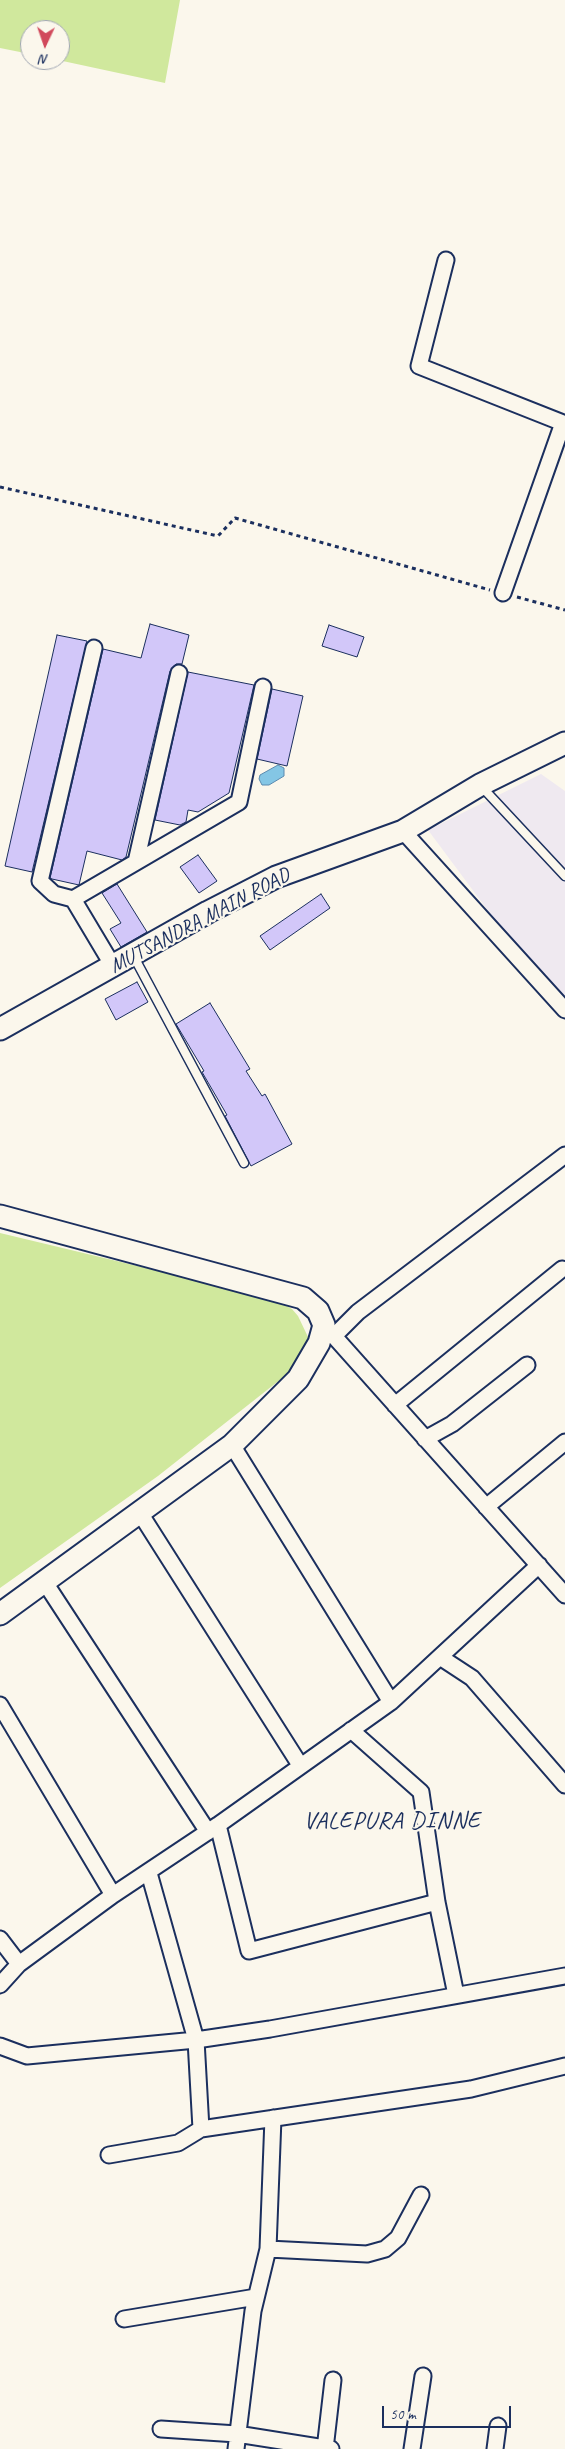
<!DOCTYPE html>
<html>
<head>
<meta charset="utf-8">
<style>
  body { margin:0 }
  #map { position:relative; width:565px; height:2449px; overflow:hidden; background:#fbf7ec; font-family:Caveat,sans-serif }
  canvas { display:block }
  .north { position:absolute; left:20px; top:20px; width:50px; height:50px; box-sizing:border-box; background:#fbf7ec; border:1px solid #a1a7b3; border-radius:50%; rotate:183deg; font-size:14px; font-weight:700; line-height:20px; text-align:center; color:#1b2f5e }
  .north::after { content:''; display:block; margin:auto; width:18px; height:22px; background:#d1495b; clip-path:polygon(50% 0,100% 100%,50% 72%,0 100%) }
  .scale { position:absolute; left:382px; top:2406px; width:129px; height:22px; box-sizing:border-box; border:2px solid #1b2f5e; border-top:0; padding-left:6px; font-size:15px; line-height:18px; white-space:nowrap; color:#1b2f5e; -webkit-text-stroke:4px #fbf7ec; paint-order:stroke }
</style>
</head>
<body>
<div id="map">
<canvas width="565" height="2449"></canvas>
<div class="north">N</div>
<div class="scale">50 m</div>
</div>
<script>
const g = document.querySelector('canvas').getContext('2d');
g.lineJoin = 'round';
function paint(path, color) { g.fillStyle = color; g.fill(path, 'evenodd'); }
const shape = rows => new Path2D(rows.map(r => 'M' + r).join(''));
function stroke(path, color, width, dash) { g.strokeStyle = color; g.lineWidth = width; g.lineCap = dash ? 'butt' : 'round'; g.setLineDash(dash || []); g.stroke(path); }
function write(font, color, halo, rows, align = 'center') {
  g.font = font + ' Caveat,sans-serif'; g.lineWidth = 4.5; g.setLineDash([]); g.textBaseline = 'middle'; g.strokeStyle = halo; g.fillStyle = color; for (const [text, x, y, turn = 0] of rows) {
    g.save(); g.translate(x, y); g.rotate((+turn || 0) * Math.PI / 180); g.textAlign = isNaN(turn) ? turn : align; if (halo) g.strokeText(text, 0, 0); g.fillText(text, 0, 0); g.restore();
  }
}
const built = shape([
  [541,774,565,791,565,1014,428,830]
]);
const green = shape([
  [0,0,180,0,165,83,58,60,60,60,60,30,30,30,30,54,0,48],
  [0,1233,275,1299,292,1309,298,1316,308,1337,307,1346,295,1368,158,1476,0,1588]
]);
const water = shape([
  [278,765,284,768,284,776,269,785,262,785,259,779,260,775,278,765]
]);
const building = shape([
  [150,624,189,635,182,664,176,664,170,671,126,857,122,860,87,851,79,885,52,879,50,878,103,649,141,658,150,624],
  [329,625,364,637,357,657,322,646,329,625],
  [57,635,87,641,32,872,5,866,57,635],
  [188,672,254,685,229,793,198,812,188,810,186,822,180,825,155,820,188,672],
  [272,689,303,696,287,766,257,759,272,689],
  [198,855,217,881,199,893,180,867,198,855],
  [117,884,147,932,121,947,110,929,121,923,102,893,117,884],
  [321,894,330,908,270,950,260,936,321,894],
  [137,982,148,1002,116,1020,105,999,137,982],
  [210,1003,250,1069,246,1071,262,1096,265,1094,292,1144,251,1166,225,1116,227,1115,202,1072,204,1071,176,1024,210,1003]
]);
const path = shape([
  [0,487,218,536,235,518,490,590],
  [517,597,565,610]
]);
const lane = shape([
  [481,786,565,876],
  [133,955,244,1163]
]);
const street = shape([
  [446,260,419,366,563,423,503,593],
  [94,648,40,881,54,894,73,899,113,966],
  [403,831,565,1010],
  [136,862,179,673],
  [73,899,239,802,263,687],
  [324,1325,565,1595],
  [334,1336,358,1312,565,1155],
  [395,1405,562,1269],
  [425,1439,452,1424,527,1365],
  [232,1445,391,1702],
  [486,1507,565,1442],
  [140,1513,300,1765],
  [44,1581,208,1832],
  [440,1657,472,1678,565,1785],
  [0,1705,113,1895],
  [351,1730,421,1792,437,1902,456,1995],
  [218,1825,249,1951,437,1902],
  [0,1939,19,1964],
  [565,1976,270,2029,196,2040,201,2129,471,2089,565,2066],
  [0,1985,19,1964,113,1895,218,1825,391,1702,539,1565],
  [0,2046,27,2056,196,2040,149,1873],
  [109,2155,178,2143,201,2129],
  [268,2249,367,2254,385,2249,398,2238,421,2195],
  [124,2319,256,2297],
  [161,2429,237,2434,331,2449],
  [236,2449,253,2311,268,2249,273,2118],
  [325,2449,333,2380],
  [412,2449,423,2376],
  [495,2449,498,2426]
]);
const secondary = shape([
  [0,1029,208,912,276,877,403,831,480,785,565,743],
  [0,1216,303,1298,318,1311,324,1325,319,1343,298,1379,232,1445,0,1614]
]);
const streetNames = [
  ["MUTSANDRA MAIN ROAD",200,921,-28]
];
const quarterNames = [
  ["VALEPURA DINNE",392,1822]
];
paint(built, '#efe9f0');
paint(green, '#d0e89d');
paint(water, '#84c6e5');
stroke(water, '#5a8aaf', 1);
paint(building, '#d2c7f9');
stroke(building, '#1b2f5e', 1);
stroke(lane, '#1b2f5e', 11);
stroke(street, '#1b2f5e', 19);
stroke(secondary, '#1b2f5e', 25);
stroke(path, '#1b2f5e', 3, [4, 4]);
stroke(lane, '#fbf7ec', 8);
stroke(street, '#fbf7ec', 15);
stroke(secondary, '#fbf7ec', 21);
write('21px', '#1b2f5e', '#fbf7ec', streetNames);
g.letterSpacing = '1px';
write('24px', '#1b2f5e', '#fbf7ec', quarterNames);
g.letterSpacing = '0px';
</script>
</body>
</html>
